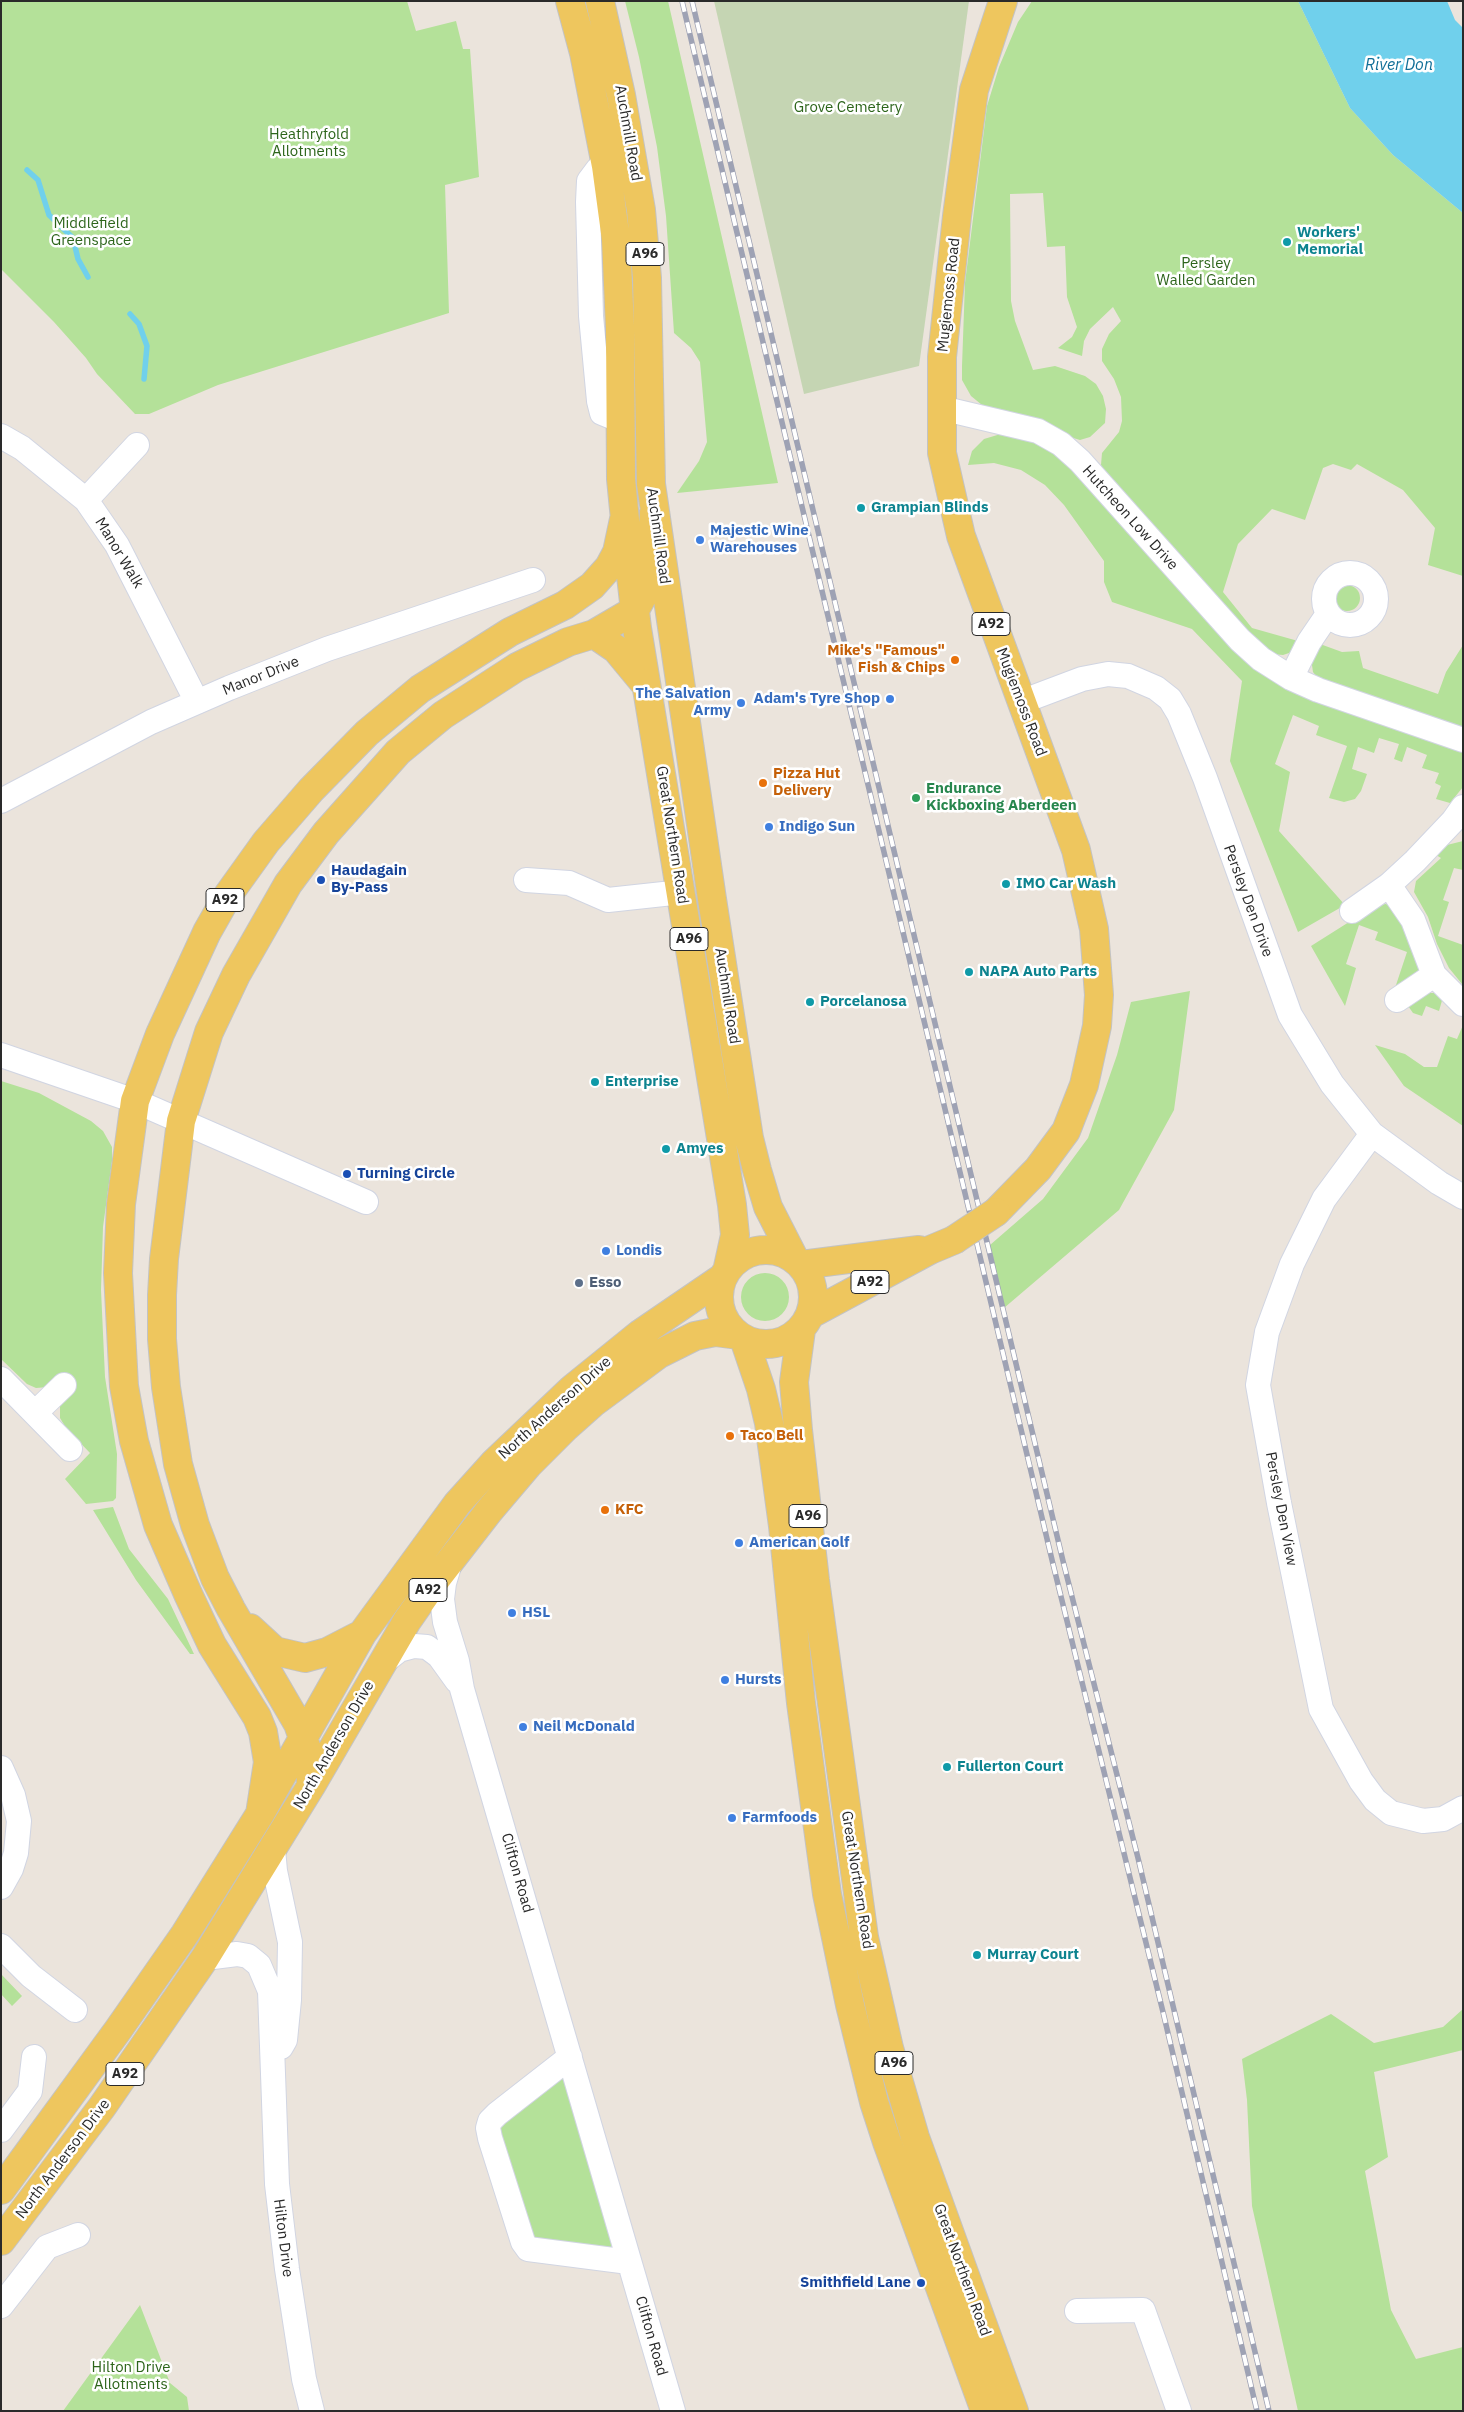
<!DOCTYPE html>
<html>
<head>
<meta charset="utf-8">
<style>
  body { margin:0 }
  #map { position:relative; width:1464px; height:2412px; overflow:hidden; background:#ebe4dc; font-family:"IBM Plex Sans",sans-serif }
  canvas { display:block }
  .frame { position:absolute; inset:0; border:2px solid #2a2a2a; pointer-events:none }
</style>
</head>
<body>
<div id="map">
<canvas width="1464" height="2412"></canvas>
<div class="frame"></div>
</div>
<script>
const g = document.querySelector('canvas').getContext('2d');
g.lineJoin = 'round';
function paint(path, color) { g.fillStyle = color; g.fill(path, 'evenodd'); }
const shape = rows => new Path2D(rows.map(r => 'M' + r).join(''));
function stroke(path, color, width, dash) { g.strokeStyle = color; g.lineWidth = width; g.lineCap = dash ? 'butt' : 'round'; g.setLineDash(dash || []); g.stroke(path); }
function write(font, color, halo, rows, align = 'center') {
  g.font = font + ' "IBM Plex Sans",sans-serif'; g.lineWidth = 5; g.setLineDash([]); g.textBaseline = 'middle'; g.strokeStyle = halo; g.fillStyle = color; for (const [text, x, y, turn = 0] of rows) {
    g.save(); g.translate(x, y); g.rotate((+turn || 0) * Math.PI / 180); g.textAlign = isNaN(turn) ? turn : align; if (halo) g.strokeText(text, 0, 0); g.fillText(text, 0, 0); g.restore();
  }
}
const green = shape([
  [1,1,407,1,416,31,456,21,463,49,470,49,479,177,445,185,449,313,218,385,149,414,135,414,97,374,86,358,54,322,1,269],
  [625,1,668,1,778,483,677,493,699,461,707,442,700,362,691,348,674,333,666,216,657,147,639,57],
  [1032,1,1298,1,1350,108,1393,155,1463,213,1463,576,1428,565,1435,528,1403,490,1357,464,1351,470,1333,464,1323,468,1305,520,1272,509,1238,544,1223,592,1252,628,1298,641,1292,652,1283,655,1272,654,1246,634,1107,477,1101,465,1102,453,1119,432,1122,421,1121,397,1114,379,1102,361,1102,349,1109,334,1121,321,1113,307,1090,329,1084,341,1082,356,1058,348,1072,337,1077,327,1067,297,1065,246,1047,247,1043,193,1010,194,1011,301,1015,321,1033,370,1055,366,1085,376,1096,384,1103,396,1106,409,1105,423,1090,437,1080,440,980,409,982,405,971,396,962,380,962,366,965,283,987,106,999,67,1018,22],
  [1004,433,1033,440,1055,451,1233,647,1463,750,1463,787,1450,803,1436,799,1441,786,1435,783,1439,773,1422,768,1427,755,1407,747,1402,762,1394,759,1399,744,1379,738,1374,753,1358,747,1352,769,1367,774,1361,791,1355,799,1344,802,1329,798,1347,746,1316,735,1319,726,1293,715,1275,764,1290,772,1279,831,1345,905,1298,932,1230,761,1242,681,1192,629,1112,602,1104,582,1104,561,1064,505,1045,485,1021,470,994,463,968,465,972,451,984,439],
  '1334 598a13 13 0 1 1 26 0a13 13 0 1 1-26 0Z',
  [1320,644,1342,652,1359,651,1363,668,1438,694,1446,672,1463,645,1463,730,1320,681,1313,672,1311,658],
  [1463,841,1463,870,1454,868,1443,900,1449,902,1438,936,1463,945,1463,992,1461,990,1462,984,1449,968,1437,944,1428,917,1414,892,1416,881,1441,858,1436,855,1443,846],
  [1386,904,1395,909,1418,959,1419,970,1414,979,1395,988,1407,952,1375,940,1378,932,1359,925,1346,964,1356,968,1345,1006,1311,946,1376,905],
  [1190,991,1174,1110,1119,1210,1004,1308,990,1245,1043,1199,1088,1138,1117,1055,1131,1002],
  [1423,993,1434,993,1443,997,1439,1011,1426,1006,1422,1016,1413,1013,1406,1003],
  [1463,1025,1463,1126,1404,1086,1375,1045,1405,1054,1424,1067,1437,1067,1448,1036,1457,1039],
  [1,1081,39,1093,91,1121,103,1131,112,1147,112,1161,103,1227,101,1290,105,1377,117,1454,116,1498,113,1501,86,1504,65,1479,90,1453,66,1428,60,1418,60,1405,48,1387,36,1388,27,1384,1,1359],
  '741 1297a24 24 0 1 1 48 0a24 24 0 1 1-48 0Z',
  [113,1507,129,1549,168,1599,194,1654,190,1654,136,1580,93,1510],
  [1,1974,22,1996,12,2006,1,1994],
  [1463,2009,1463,2050,1374,2072,1388,2157,1365,2171,1391,2310,1416,2359,1463,2347,1463,2411,1298,2411,1252,2206,1247,2100,1242,2059,1331,2014,1374,2043,1443,2027],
  [570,2057,629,2262,539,2251,490,2121],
  [140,2305,170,2383,187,2397,189,2411,63,2411]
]);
const cemetery = shape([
  [714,1,969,1,919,366,804,394]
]);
const water = shape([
  [1298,1,1447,1,1455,20,1463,28,1463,213,1393,155,1350,108]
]);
const stream = shape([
  [27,170,38,180,49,215,73,238,78,259,88,277],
  [130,314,139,324,147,346,144,379]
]);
const minor = shape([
  [606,166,598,169,589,181,588,202,591,316,599,401,602,413,619,420],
  [941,408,1038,431,1061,444,1080,461,1240,640,1261,659,1291,678,1318,690,1463,740],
  [1,436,22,448,86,500,117,545,197,702],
  [86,500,137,445],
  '1324 599a26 26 0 1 1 52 0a26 26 0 1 1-52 0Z',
  [1291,678,1309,642,1328,614],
  [1021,702,1082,679,1108,674,1128,676,1156,688,1170,699,1179,714,1205,778,1290,1015,1332,1084,1372,1134,1439,1183,1463,1197],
  [1,801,151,722,229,688,327,649,533,580],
  [526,880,569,883,608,900,682,892],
  [1389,885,1413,920,1434,975,1463,1004],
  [1352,911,1389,885,1415,861,1453,821,1463,807],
  [1397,1000,1434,975],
  [1,1055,135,1101,366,1202],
  [1372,1134,1324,1199,1292,1264,1267,1332,1258,1385,1279,1503,1321,1709,1361,1781,1375,1800,1391,1813,1423,1821,1443,1819,1463,1808],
  [1,1379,70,1449],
  [35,1413,64,1385],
  [450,1563,444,1583,442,1599,445,1622,457,1661,462,1689,673,2411],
  [380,1665,399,1650,414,1646,427,1647,439,1656,457,1681],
  [1,1768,13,1795,19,1821,16,1853,11,1869,1,1887],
  [273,1849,275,1871,290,1942,289,2000,285,2040,281,2047],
  [1,1946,31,1976,75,2010],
  [205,1958,237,1954,248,1956,259,1965,270,1991,277,2184,287,2269,304,2379,312,2411],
  [570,2057,497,2114,490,2121,488,2128,490,2138,523,2242,528,2249,629,2262],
  [1,2130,30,2091,34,2057],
  [1,2306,47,2247,78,2235],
  [1077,2311,1143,2310,1179,2411]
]);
const major = shape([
  [570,1,584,53,606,166,616,240,620,328,621,479,628,550,637,628,732,1205,735,1235,728,1267],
  [600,1,621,95,641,210,647,278,651,484,712,899,749,1138,757,1170,768,1207,794,1258],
  [594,634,616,649,645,684],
  [996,1212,1038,1169,1066,1131,1084,1085,1097,1026,1099,995,1094,929,1076,850,961,536,942,453,942,357,957,216,974,90,1003,1],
  '719 1297a47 47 0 1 1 94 0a47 47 0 1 1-94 0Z',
  [801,1265,919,1250],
  [811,1314,930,1250,954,1240],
  [801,1330,794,1382,798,1430,815,1580,864,1937,889,2048,915,2137,1014,2411],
  [744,1339,761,1389,769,1423,783,1526,801,1703,820,1843,827,1894,850,2005,874,2102,887,2142,985,2411],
  [250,1628,275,1651,305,1658,327,1652,362,1634],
  [311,1786,310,1758,298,1724,231,1609,215,1578,195,1525,178,1464,166,1387,162,1339,162,1295,164,1259,181,1121,209,1032,236,975,288,884,326,833,398,752,443,715,517,667,568,642,594,634,635,610,647,588,650,572,654,512],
  [260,1814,268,1762,263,1732,257,1717,212,1645,188,1594,158,1525,134,1441,124,1386,118,1273,121,1204,135,1101,160,1034,207,932,228,895,266,842,311,790,367,733,420,689,510,632,565,605,592,586,609,567,617,552,624,519],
  [1,2190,118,2030,185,1934,260,1814,362,1634,457,1504,493,1464,572,1389,640,1334,722,1278],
  [1,2241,102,2107,205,1958,311,1786,407,1621,437,1578,489,1511,528,1465,566,1427,593,1403,659,1354,695,1336,715,1332,738,1335]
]);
const rail = shape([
  [682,1,1053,1564,1163,2012,1257,2411],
  [692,1,987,1242,1063,1561,1138,1858,1269,2411]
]);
const majorBridge = shape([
  [954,1240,996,1212]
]);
const markers = [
  [1287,242,5,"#0f9aa8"],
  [861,508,5,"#0f9aa8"],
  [700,540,5,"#3f7fe0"],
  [955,660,5,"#e8710a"],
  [890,699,5,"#3f7fe0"],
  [741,703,5,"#3f7fe0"],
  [763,783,5,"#e8710a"],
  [916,798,5,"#2e9e5b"],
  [769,827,5,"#3f7fe0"],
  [321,880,5,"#1a4fb4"],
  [1006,884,5,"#0f9aa8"],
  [969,972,5,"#0f9aa8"],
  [810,1002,5,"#0f9aa8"],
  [595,1082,5,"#0f9aa8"],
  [666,1149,5,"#0f9aa8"],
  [347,1174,5,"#1a4fb4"],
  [606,1251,5,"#3f7fe0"],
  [579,1283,5,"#5c6f8a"],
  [730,1436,5,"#e8710a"],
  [605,1510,5,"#e8710a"],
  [739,1543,5,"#3f7fe0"],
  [512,1613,5,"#3f7fe0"],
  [725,1680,5,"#3f7fe0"],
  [523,1727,5,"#3f7fe0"],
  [947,1767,5,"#0f9aa8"],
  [732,1818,5,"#3f7fe0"],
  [977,1955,5,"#0f9aa8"],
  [921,2283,5,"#1a4fb4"]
];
const shields = [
  [645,254,38],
  [991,624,38],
  [225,900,38],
  [689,939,38],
  [870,1282,38],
  [808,1516,38],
  [428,1590,38],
  [894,2063,38],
  [125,2074,38]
];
const shieldNames = [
  ["A96",645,254],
  ["A92",991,624],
  ["A92",225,900],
  ["A96",689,939],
  ["A92",870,1282],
  ["A96",808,1516],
  ["A92",428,1590],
  ["A96",894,2063],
  ["A92",125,2074]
];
const parkNames = [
  ["Grove Cemetery",848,108],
  ["Heathryfold",309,135],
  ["Allotments",309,152],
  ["Middlefield",91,224],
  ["Greenspace",91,241],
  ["Persley",1206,264],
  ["Walled Garden",1206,281],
  ["Hilton Drive",131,2368],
  ["Allotments",131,2385]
];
const streetNames = [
  ["Auchmill Road",628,133,80],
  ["Mugiemoss Road",949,295,-84],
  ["Hutcheon Low Drive",1130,518,48],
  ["Auchmill Road",658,536,82],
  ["Manor Walk",119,553,59],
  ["Manor Drive",261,676,-22],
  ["Mugiemoss Road",1021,702,69],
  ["Great Northern Road",672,835,81],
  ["Persley Den Drive",1248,901,70],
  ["Auchmill Road",727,996,81],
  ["North Anderson Drive",555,1408,-42],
  ["Persley Den View",1281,1509,79],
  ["North Anderson Drive",334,1745,-60],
  ["Clifton Road",517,1873,74],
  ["Great Northern Road",857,1880,81],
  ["North Anderson Drive",63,2159,-53],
  ["Hilton Drive",283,2238,83],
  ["Great Northern Road",962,2270,70],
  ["Clifton Road",651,2336,74]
];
const cultureNames = [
  ["Workers'",1297,233],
  ["Memorial",1297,250],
  ["Grampian Blinds",871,508],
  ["IMO Car Wash",1016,884],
  ["NAPA Auto Parts",979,972],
  ["Porcelanosa",820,1002],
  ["Enterprise",605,1082],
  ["Amyes",676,1149],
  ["Fullerton Court",957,1767],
  ["Murray Court",987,1955]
];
const shopNames = [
  ["Majestic Wine",710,531],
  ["Warehouses",710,548],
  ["The Salvation",731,694,"right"],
  ["Army",731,711,"right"],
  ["Adam's Tyre Shop",880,699,"right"],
  ["Indigo Sun",779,827],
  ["Londis",616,1251],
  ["American Golf",749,1543],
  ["HSL",522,1613],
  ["Hursts",735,1680],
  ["Neil McDonald",533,1727],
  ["Farmfoods",742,1818]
];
const foodNames = [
  ["Mike's \"Famous\"",945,651,"right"],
  ["Fish & Chips",945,668,"right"],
  ["Pizza Hut",773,774],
  ["Delivery",773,791],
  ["Taco Bell",740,1436],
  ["KFC",615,1510]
];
const leisureNames = [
  ["Endurance",926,789],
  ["Kickboxing Aberdeen",926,806]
];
const transitNames = [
  ["Haudagain",331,871],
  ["By-Pass",331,888],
  ["Turning Circle",357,1174],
  ["Smithfield Lane",911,2283,"right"]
];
const serviceNames = [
  ["Esso",589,1283]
];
const waterNames = [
  ["River Don",1399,65]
];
paint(green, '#b4e199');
paint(cemetery, '#c5d5b3');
paint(water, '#70d0ec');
stroke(stream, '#70d0ec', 5.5);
stroke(minor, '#d1d5e2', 26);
stroke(major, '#c3c3c3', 30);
stroke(minor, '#fff', 24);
stroke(major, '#eec65e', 28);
stroke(rail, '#9ea2b4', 5.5);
stroke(rail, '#fff', 4, [11]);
stroke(majorBridge, '#c3c3c3', 30, []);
stroke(majorBridge, '#eec65e', 28);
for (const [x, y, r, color] of markers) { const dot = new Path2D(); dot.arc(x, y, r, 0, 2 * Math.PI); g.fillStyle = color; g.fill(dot); stroke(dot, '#fff', 2); }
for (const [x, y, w] of shields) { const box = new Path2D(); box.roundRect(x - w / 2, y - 11.5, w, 23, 4); g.fillStyle = '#fff'; g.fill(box); stroke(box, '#2a2a2a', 1); }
write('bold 14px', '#2a2a2a', null, shieldNames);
write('15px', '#2d651b', '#fff', parkNames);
write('15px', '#2a2a2a', '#fff', streetNames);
write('bold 15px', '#0d838f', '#fff', cultureNames, 'left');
write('bold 15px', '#366cbe', '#fff', shopNames, 'left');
write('bold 15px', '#c56008', '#fff', foodNames, 'left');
write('bold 15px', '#27864d', '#fff', leisureNames, 'left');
write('bold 15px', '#164399', '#fff', transitNames, 'left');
write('bold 15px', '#4e5e75', '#fff', serviceNames, 'left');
write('italic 16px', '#106e97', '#fff', waterNames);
</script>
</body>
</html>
